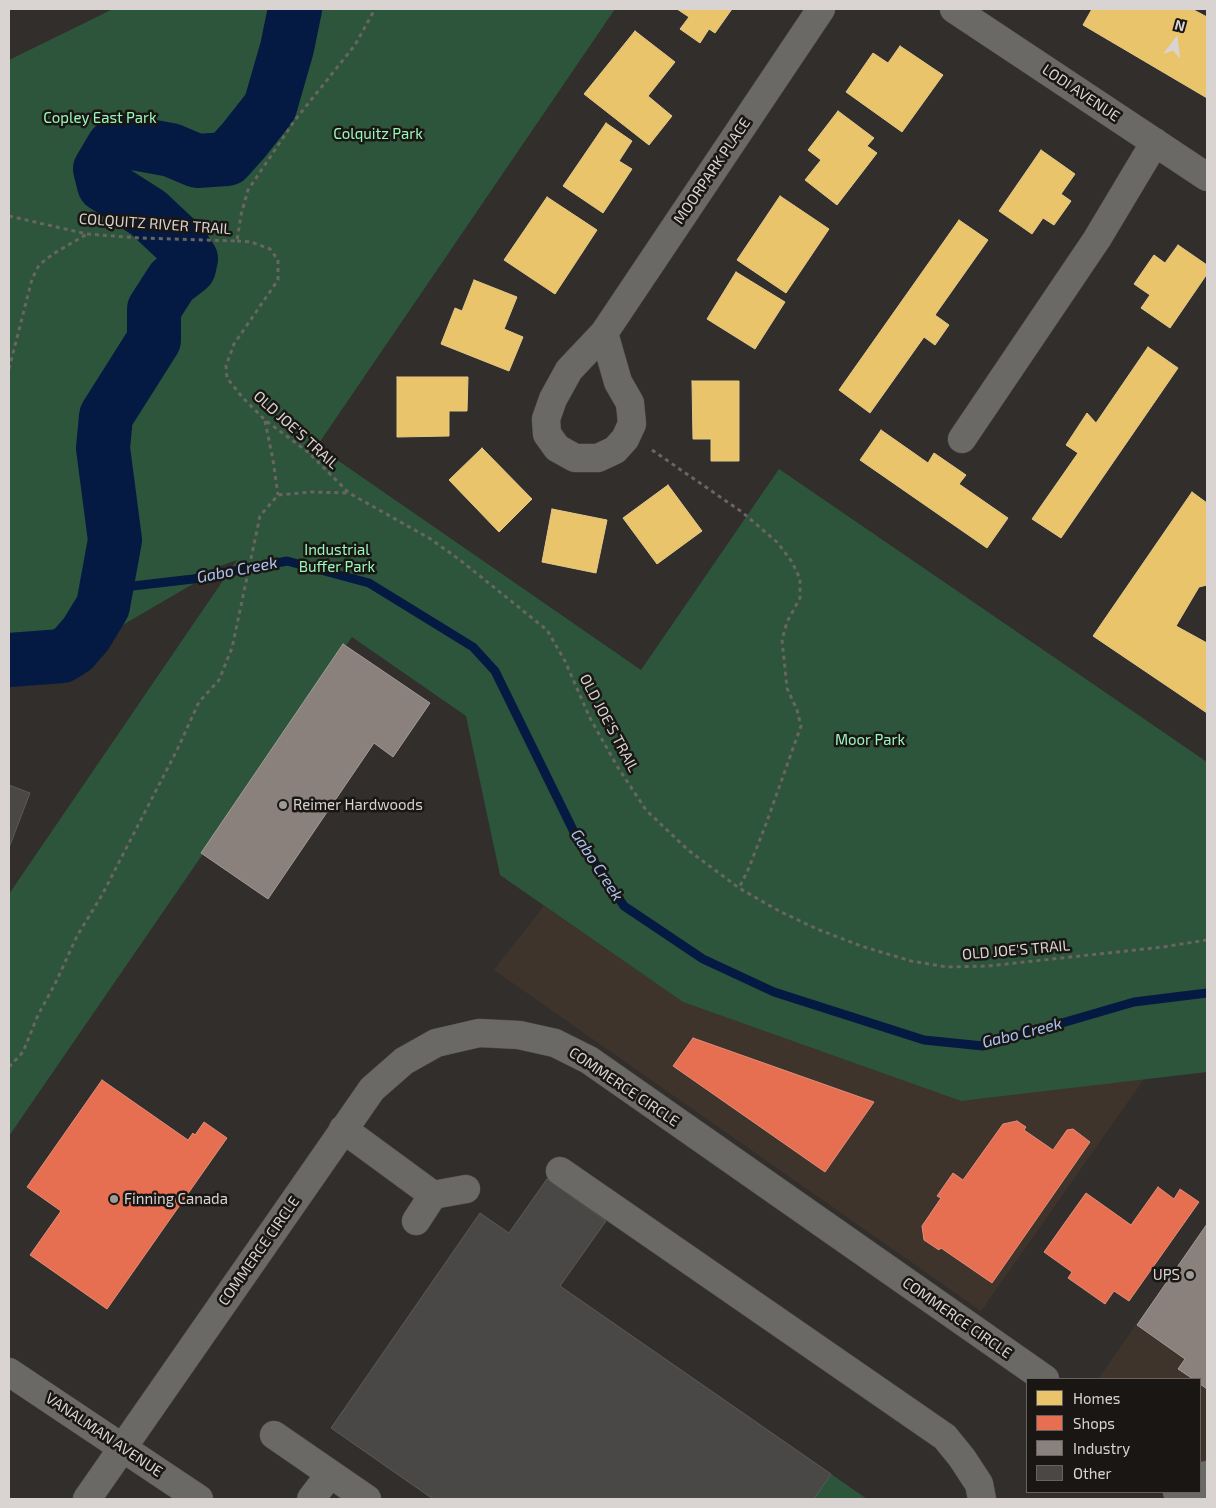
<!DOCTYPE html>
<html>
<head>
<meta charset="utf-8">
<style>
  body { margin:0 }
  #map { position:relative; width:1216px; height:1508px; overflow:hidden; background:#312e2b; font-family:"Exo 2",sans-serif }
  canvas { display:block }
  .frame { position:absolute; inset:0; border:10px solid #d9d4d1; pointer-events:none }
  .legend { position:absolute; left:1026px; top:1378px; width:175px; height:115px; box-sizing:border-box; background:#191614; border:1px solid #666260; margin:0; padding:6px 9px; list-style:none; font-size:15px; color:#d9d4d1 }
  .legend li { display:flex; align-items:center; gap:10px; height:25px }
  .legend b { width:25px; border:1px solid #666260 }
  .north { position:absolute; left:1151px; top:15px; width:50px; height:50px; -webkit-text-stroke:4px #191614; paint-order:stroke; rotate:15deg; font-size:14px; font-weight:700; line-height:20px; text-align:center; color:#d9d4d1 }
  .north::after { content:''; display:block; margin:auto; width:18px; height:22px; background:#d9d4d1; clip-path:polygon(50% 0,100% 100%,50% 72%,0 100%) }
</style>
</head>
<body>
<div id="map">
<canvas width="1216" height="1508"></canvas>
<div class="frame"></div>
<ul class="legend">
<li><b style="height:14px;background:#e9c46a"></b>Homes</li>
<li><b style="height:14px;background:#e76f51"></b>Shops</li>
<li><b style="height:14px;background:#8a817c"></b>Industry</li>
<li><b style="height:14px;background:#4a4847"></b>Other</li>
</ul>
<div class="north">N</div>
</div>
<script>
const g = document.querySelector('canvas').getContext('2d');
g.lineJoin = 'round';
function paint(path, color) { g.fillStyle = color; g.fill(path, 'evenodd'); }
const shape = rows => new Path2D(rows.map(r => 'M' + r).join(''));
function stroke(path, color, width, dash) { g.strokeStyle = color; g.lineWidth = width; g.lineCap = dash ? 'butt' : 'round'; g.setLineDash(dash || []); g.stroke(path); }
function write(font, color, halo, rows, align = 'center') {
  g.font = font + ' "Exo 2",sans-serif'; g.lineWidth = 5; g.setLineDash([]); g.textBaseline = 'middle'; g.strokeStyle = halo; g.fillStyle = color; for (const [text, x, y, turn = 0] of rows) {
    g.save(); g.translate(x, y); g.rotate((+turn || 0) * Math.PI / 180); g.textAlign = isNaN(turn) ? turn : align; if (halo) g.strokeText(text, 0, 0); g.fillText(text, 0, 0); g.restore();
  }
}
const built = shape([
  [544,906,683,1002,961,1101,1144,1079,981,1311,494,970],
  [1207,1224,1207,1478,1200,1468,1200,1379,1098,1379]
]);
const green = shape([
  [113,9,615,9,317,446,641,670,779,469,1207,762,1207,1072,961,1101,683,1002,500,875,466,716,352,637,9,1136,9,894,237,560,204,572,193,584,90,644,66,663,59,674,49,679,42,674,9,679,9,60],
  [831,1474,867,1499,814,1499]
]);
const homes = shape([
  [677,9,732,9,715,33,709,29,700,43,680,29,689,17,677,9],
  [1092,9,1192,9,1207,17,1207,98,1083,25,1092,9],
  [635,31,675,62,648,96,672,116,649,145,584,94,635,31],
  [900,46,943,75,902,132,846,92,873,53,888,63,900,46],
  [838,111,874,138,867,146,877,153,837,205,805,180,821,160,808,150,838,111],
  [606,123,632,141,619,161,632,169,603,213,563,186,606,123],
  [1041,150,1075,174,1061,194,1071,201,1054,225,1043,218,1032,234,999,211,1041,150],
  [780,196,829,229,786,293,737,260,780,196],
  [547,197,597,230,555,294,504,260,547,197],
  [959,220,988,240,935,315,949,325,935,345,924,337,870,413,839,390,959,220],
  [1178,245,1207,265,1207,274,1170,328,1141,308,1150,295,1134,284,1154,255,1165,263,1178,245],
  [736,272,785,302,755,349,707,319,736,272],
  [474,280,517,297,504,329,523,337,509,371,441,344,455,308,462,311,474,280],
  [1148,347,1178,368,1061,538,1032,519,1078,453,1066,445,1087,413,1096,423,1148,347],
  [397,377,468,377,467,411,449,411,449,436,397,437,397,377],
  [692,381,739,381,739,461,711,461,711,439,693,439,692,381],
  [881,430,928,463,934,453,966,475,959,484,1008,518,987,548,860,460,881,430],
  [482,448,532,499,499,532,449,480,482,448],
  [668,485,702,531,657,564,623,518,668,485],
  [1192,492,1207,503,1207,585,1199,587,1176,626,1207,643,1207,713,1093,636,1192,492],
  [552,509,607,520,596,573,542,562,552,509]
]);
const shops = shape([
  [693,1038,874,1102,825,1172,673,1066,693,1038],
  [102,1080,188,1140,193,1133,195,1135,204,1122,227,1138,107,1309,30,1255,61,1211,27,1187,102,1080],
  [1017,1121,1026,1127,1024,1130,1053,1150,1067,1130,1073,1129,1090,1142,992,1283,941,1248,939,1250,924,1240,922,1226,941,1198,937,1196,953,1173,963,1180,1003,1124,1017,1121],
  [1158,1187,1174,1199,1180,1189,1199,1202,1129,1301,1114,1291,1105,1304,1068,1278,1072,1272,1044,1252,1086,1193,1131,1225,1158,1187]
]);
const industry = shape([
  [343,644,430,703,393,757,374,743,268,899,201,853,343,644],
  [1207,1224,1207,1389,1200,1384,1200,1379,1193,1379,1178,1369,1185,1359,1137,1325,1207,1224]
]);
const stream = shape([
  [107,589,193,579,287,561,369,583,473,647,495,671,574,832,624,906,703,959,774,992,924,1040,983,1046,1134,1002,1207,993]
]);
const river = shape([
  [9,660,62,656,73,649,86,634,103,606,115,540,103,448,106,416,154,340,154,309,172,281,189,268,191,259,181,244,148,213,104,185,100,169,113,147,127,142,171,150,197,161,227,159,244,140,270,107,287,48,295,9]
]);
const building = shape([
  [9,785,30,793,9,848,9,785],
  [547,1179,606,1221,560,1286,831,1474,814,1499,433,1499,331,1428,480,1213,509,1233,547,1179]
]);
const path = shape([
  [9,216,87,234,140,238,237,241,241,215,248,190,295,120,355,45,375,9],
  [237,241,251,242,270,249,278,260,278,280,234,344,226,366,227,378,243,398,265,420,308,452,349,493,429,538,460,560,547,630,565,661,590,718,617,766,646,810,688,850,739,888,779,911,817,929,861,946,911,961,947,967,988,966,1163,947,1207,940],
  [9,369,32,279,39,265,53,254,87,234],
  [265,421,273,460,278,495],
  [652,450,742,512,778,543,792,562,800,579,800,598,787,622,782,640,787,688,797,710,801,726,766,824,748,870,739,888],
  [9,1067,23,1052,38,1015,55,984,77,936,102,895,177,750,199,702,219,680,232,648,260,516,278,495,311,492,349,493]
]);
const minor = shape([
  [954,9,1207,177],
  [604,333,618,382,630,403,632,424,625,439,615,450,598,458,575,458,557,448,547,434,546,419,553,399,569,370,604,333,821,9],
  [962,439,1097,239,1155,142],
  [343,1129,433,1195,466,1189],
  [560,1171,945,1437,962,1458,979,1484,982,1499],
  [416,1221,433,1195],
  [9,1372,199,1499],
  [274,1435,367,1499],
  [1200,1486,1207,1475],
  [1177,1492,1180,1499],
  [87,1499,372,1089,404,1061,436,1043,479,1033,519,1035,555,1043,589,1060,1045,1379],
  [311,1499,330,1474]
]);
const markers = [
  [283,805,5,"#9e9a97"],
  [114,1199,5,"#9e9a97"],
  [1190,1275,5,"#9e9a97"]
];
const streetNames = [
  ["LODI AVENUE",1081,93,34],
  ["MOORPARK PLACE",712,171,-56],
  ["COLQUITZ RIVER TRAIL",155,224,4],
  ["OLD JOE'S TRAIL",296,430,42],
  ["OLD JOE'S TRAIL",609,723,62],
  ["OLD JOE'S TRAIL",1016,950,-5],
  ["COMMERCE CIRCLE",624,1087,34],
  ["COMMERCE CIRCLE",259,1251,-55],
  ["COMMERCE CIRCLE",957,1318,35],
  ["VANALMAN AVENUE",104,1435,34]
];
const parkNames = [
  ["Copley East Park",100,118],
  ["Colquitz Park",378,134],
  ["Industrial",337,550],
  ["Buffer Park",337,567],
  ["Moor Park",870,740]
];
const poiNames = [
  ["Reimer Hardwoods",293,805],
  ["Finning Canada",124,1199],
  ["UPS",1180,1275,"right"]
];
const waterNames = [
  ["Gabo Creek",237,570,-11],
  ["Gabo Creek",597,865,57],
  ["Gabo Creek",1022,1033,-14]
];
paint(built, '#3f342c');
paint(green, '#2d553c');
paint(homes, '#e9c46a');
stroke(homes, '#e4c989', 1);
paint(shops, '#e76f51');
stroke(shops, '#e38d77', 1);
paint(industry, '#8a817c');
stroke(industry, '#a29a96', 1);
stroke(stream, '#051a43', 9);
stroke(river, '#051a43', 54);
paint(building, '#4a4847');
stroke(building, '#5b5959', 1);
stroke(minor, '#4f4c4a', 29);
stroke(path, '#686562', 3, [4, 4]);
stroke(minor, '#6b6966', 28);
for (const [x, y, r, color] of markers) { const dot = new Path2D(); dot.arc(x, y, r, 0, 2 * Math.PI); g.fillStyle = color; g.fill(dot); stroke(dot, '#191614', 2); }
write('15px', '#d9d4d1', '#191614', streetNames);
write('15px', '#9af7bc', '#191614', parkNames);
write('15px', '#d9d4d1', '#191614', poiNames, 'left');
write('italic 16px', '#a8c4f3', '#191614', waterNames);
</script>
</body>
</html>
